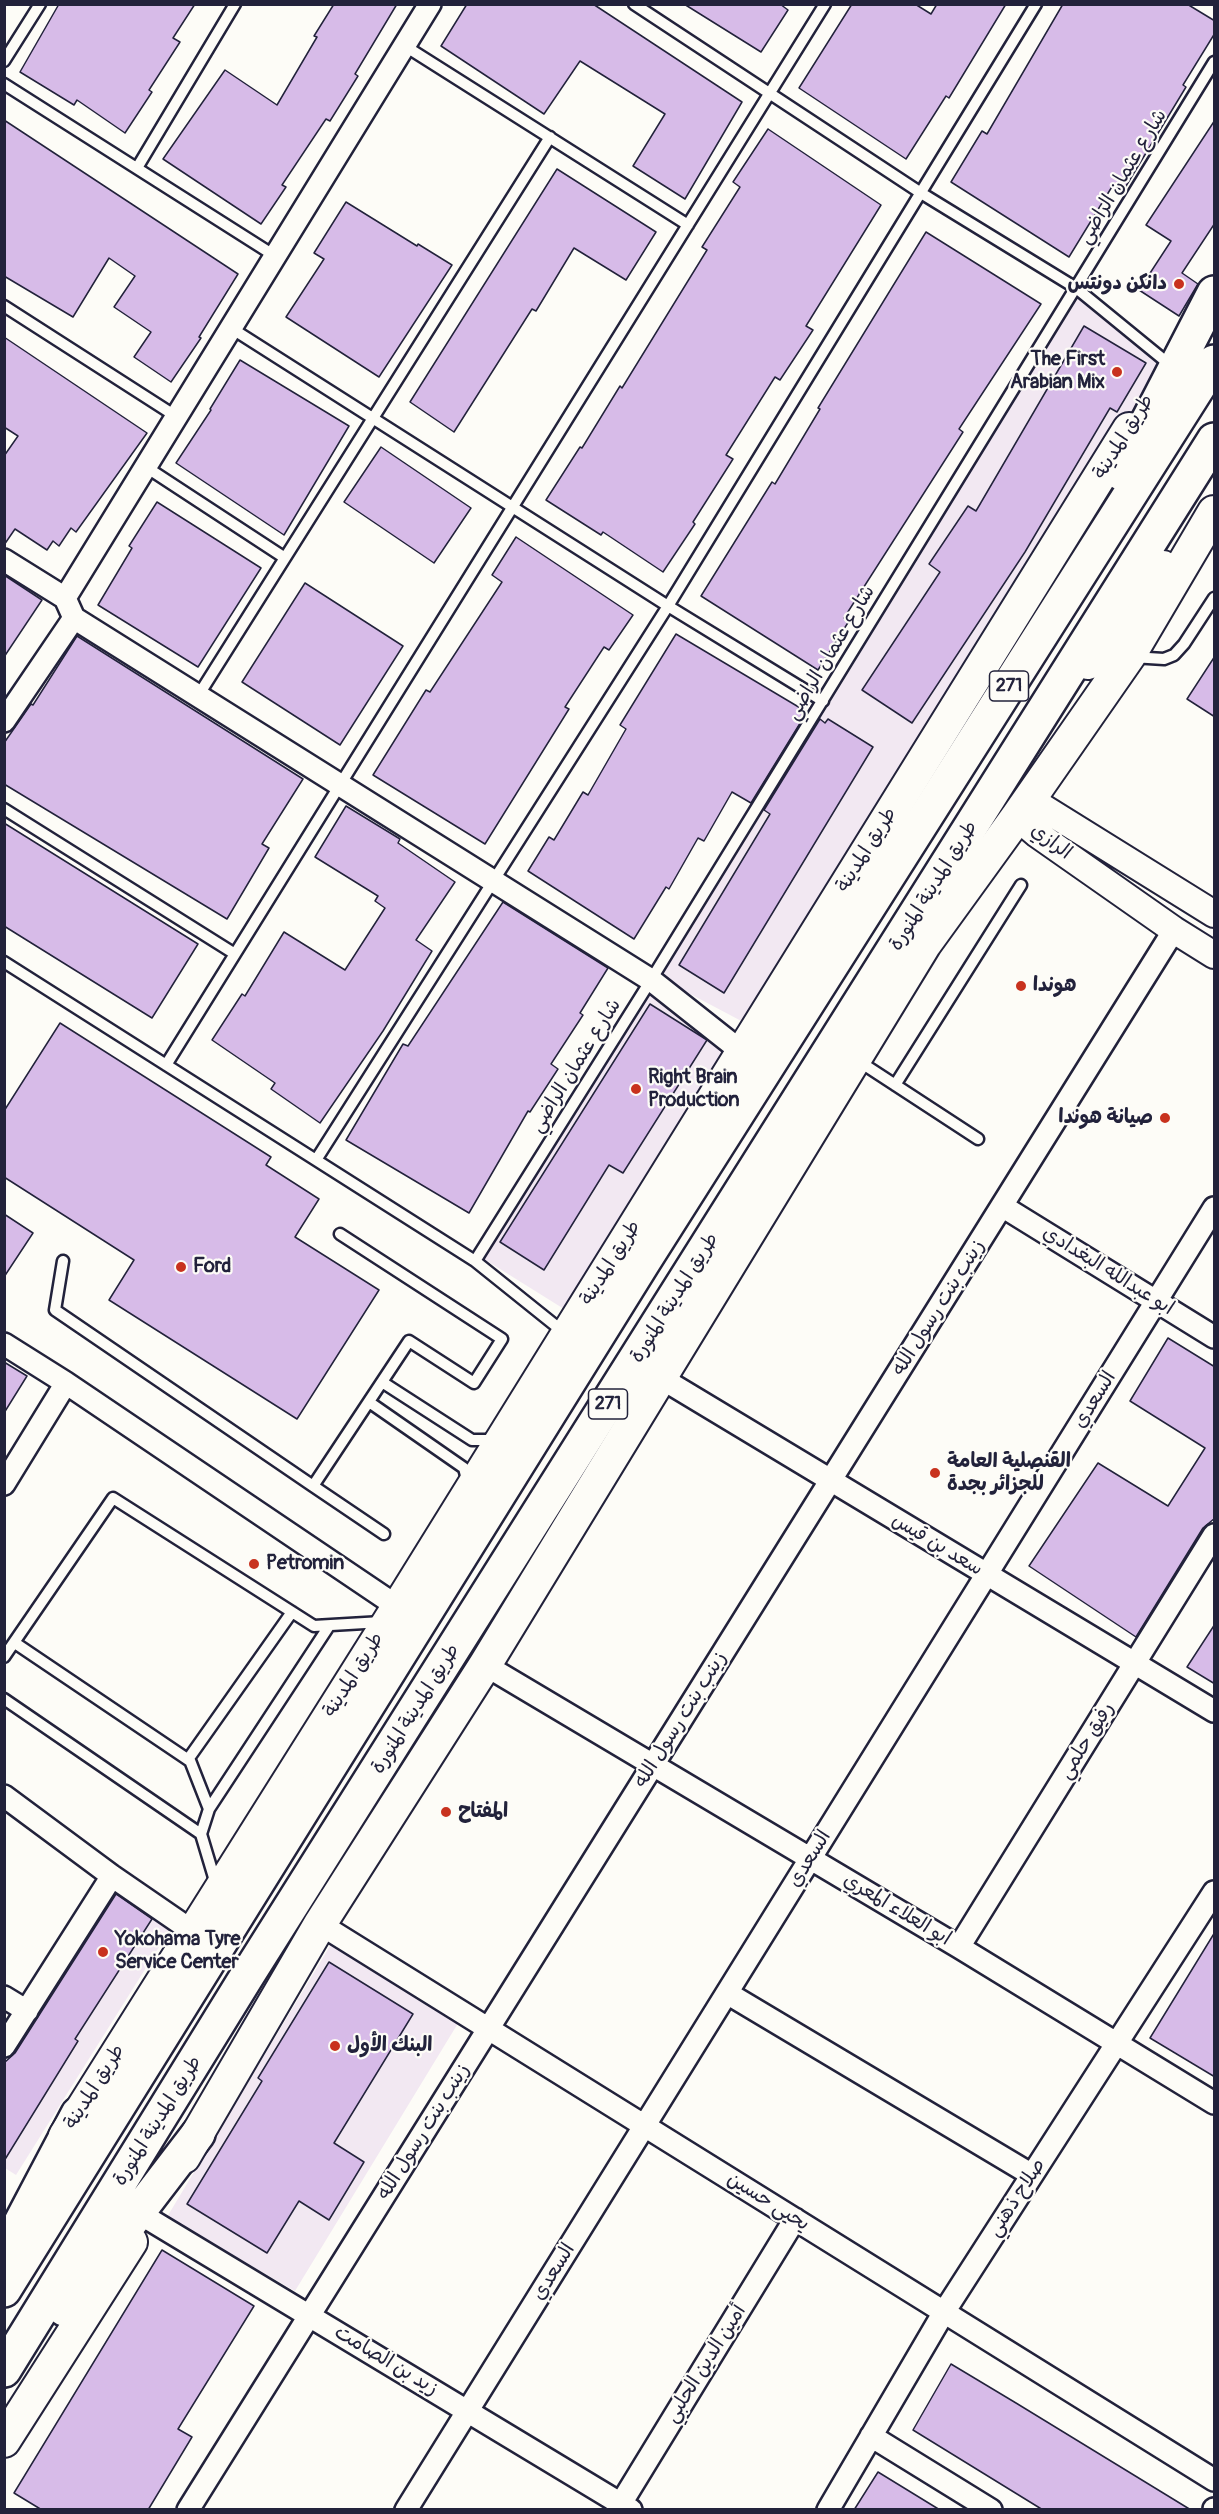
<!DOCTYPE html>
<html>
<head>
<meta charset="utf-8">
<style>
  body { margin:0 }
  #map { position:relative; width:1219px; height:2514px; overflow:hidden; background:#fdfcf7; font-family:Pangolin,sans-serif }
  canvas { display:block }
  .frame { position:absolute; inset:0; border:6px solid #22223b; pointer-events:none }
</style>
</head>
<body>
<div id="map">
<canvas width="1219" height="2514"></canvas>
<div class="frame"></div>
</div>
<script>
const g = document.querySelector('canvas').getContext('2d');
g.lineJoin = 'round';
function paint(path, color) { g.fillStyle = color; g.fill(path, 'evenodd'); }
const shape = rows => new Path2D(rows.map(r => 'M' + r).join(''));
function stroke(path, color, width, dash) { g.strokeStyle = color; g.lineWidth = width; g.lineCap = dash ? 'butt' : 'round'; g.setLineDash(dash || []); g.stroke(path); }
function write(font, color, halo, rows, align = 'center') {
  g.font = font + ' Pangolin,"Playpen Sans Arabic",sans-serif'; g.lineWidth = 4.5; g.setLineDash([]); g.textBaseline = 'middle'; g.strokeStyle = halo; g.fillStyle = color; for (const [text, x, y, turn = 0] of rows) {
    g.save(); g.translate(x, y); g.rotate((+turn || 0) * Math.PI / 180); g.textAlign = isNaN(turn) ? turn : align; if (halo) g.strokeText(text, 0, 0); g.fillText(text, 0, 0); g.restore();
  }
}
const built = shape([
  [1076,295,1169,354,747,1024,660,978,839,688],
  [651,990,740,1046,572,1314,484,1259],
  [113,1883,171,1928,16,2175,5,2168,4,2058],
  [333,1941,460,2020,295,2291,167,2217]
]);
const building = shape([
  [59,4,195,4,173,38,180,42,149,90,152,92,125,133,77,100,74,105,20,72,59,4],
  [334,4,397,4,355,74,358,76,330,121,326,119,282,185,286,187,261,224,163,159,225,70,277,105,317,37,314,36,334,4],
  [467,4,593,4,742,102,685,199,633,166,665,114,580,61,544,114,441,46,467,4],
  [684,4,780,4,788,10,761,52,684,4],
  [852,4,915,4,931,14,937,4,1006,4,949,98,946,96,906,159,799,88,852,4],
  [1063,4,1187,4,1215,21,1215,33,1183,85,1186,87,1123,191,1113,185,1069,257,951,182,982,131,987,134,1063,4],
  [4,120,238,274,199,337,201,338,171,382,134,357,151,332,114,307,135,276,109,258,73,317,4,276,4,120],
  [1215,120,1215,223,1182,273,1198,284,1179,316,1139,290,1171,241,1146,225,1215,120],
  [768,129,881,205,806,326,813,330,780,380,775,377,726,455,733,459,693,522,695,524,663,572,603,532,601,535,546,500,580,447,582,448,620,386,622,388,707,250,702,247,740,187,733,182,768,129],
  [557,169,656,232,626,280,574,248,536,311,532,309,454,432,410,402,557,169],
  [346,202,417,246,418,244,452,265,379,377,286,317,324,259,314,253,346,202],
  [926,232,1041,304,959,429,963,432,844,618,849,621,818,670,701,596,772,482,775,484,820,409,818,408,926,232],
  [1084,326,1146,363,1117,412,1110,408,1025,552,912,723,862,690,940,572,929,564,968,506,976,511,1084,326],
  [4,337,147,433,76,532,71,528,59,546,53,541,47,550,15,529,4,545,4,456,18,436,4,427,4,337],
  [240,360,349,426,284,535,176,463,211,410,210,409,240,360],
  [381,447,471,508,434,563,344,502,381,447],
  [157,502,261,568,198,667,98,605,132,548,129,546,157,502],
  [516,537,633,615,609,650,604,647,565,707,569,709,485,844,373,775,426,690,430,692,502,582,492,575,516,537],
  [4,575,42,600,4,657,4,575],
  [305,583,403,646,340,745,242,682,305,583],
  [676,634,807,712,751,803,732,792,704,841,698,838,669,889,666,887,634,939,528,871,549,837,554,840,583,792,588,795,626,729,620,725,676,634],
  [77,636,303,779,262,844,269,848,227,919,4,784,4,743,31,704,33,705,77,636],
  [1215,656,1215,717,1187,699,1215,656],
  [820,719,825,723,828,719,873,747,724,993,679,965,770,814,764,810,820,719],
  [346,806,400,839,398,843,455,882,416,940,432,951,383,1031,320,1123,271,1089,275,1083,212,1040,242,994,245,996,284,932,345,970,385,908,375,901,378,896,315,857,346,806],
  [4,823,198,944,152,1018,4,926,4,823],
  [503,902,608,968,580,1013,583,1015,551,1064,558,1069,530,1112,528,1111,469,1213,346,1140,403,1044,408,1046,503,902],
  [650,1004,707,1040,623,1173,609,1165,544,1270,500,1242,650,1004],
  [60,1023,271,1157,266,1165,319,1199,295,1237,379,1290,297,1419,109,1300,134,1260,4,1177,4,1111,60,1023],
  [4,1214,33,1233,4,1277,4,1214],
  [1168,1338,1215,1367,1215,1518,1203,1528,1136,1637,1029,1566,1098,1463,1168,1506,1205,1448,1130,1401,1168,1338],
  [4,1362,27,1376,4,1413,4,1362],
  [1215,1624,1215,1684,1187,1667,1215,1624],
  [116,1894,152,1919,75,2039,78,2041,4,2161,4,2063,15,2053,116,1894],
  [1215,1932,1215,2077,1150,2038,1215,1932],
  [329,1962,413,2014,334,2143,364,2162,329,2220,299,2201,267,2253,187,2204,262,2081,258,2078,329,1962],
  [162,2250,254,2306,178,2429,192,2437,148,2510,42,2510,14,2493,162,2250],
  [951,2364,1016,2403,1191,2510,1043,2510,913,2430,951,2364],
  [878,2472,940,2510,854,2510,878,2472]
]);
const service = shape([
  [634,4,921,193,1076,288,1169,364],
  [405,46,688,225],
  [4,61,40,4],
  [4,84,275,256],
  [137,168,235,4],
  [4,306,177,417],
  [231,328,668,606,823,701],
  [146,467,285,558],
  [1132,657,1164,659,1174,655,1184,644,1214,598],
  [198,696,550,137],
  [4,809,235,954],
  [4,962,475,1261,566,1334],
  [857,1060,978,1139],
  [166,1065,825,4],
  [895,1085,1021,885],
  [316,1160,668,606,1036,4],
  [340,1234,502,1339,474,1383,409,1341,313,1486,384,1534],
  [63,1261,55,1310,313,1486],
  [475,1261,651,980,1214,62],
  [382,1382,472,1440,497,1440],
  [369,1402,464,1468,468,1483],
  [15,1643,190,1761],
  [4,1657,113,1498,314,1626,382,1622],
  [4,1699,201,1834,216,1884],
  [209,1809,189,1758,292,1612],
  [201,1834,209,1809,329,1626]
]);
const minor = shape([
  [4,560,65,598,74,618,651,980,742,1052],
  [65,598,430,4],
  [4,721,74,618],
  [1002,1206,1214,1337],
  [4,1344,66,1383,398,1607],
  [661,1378,1214,1711],
  [4,1484,66,1383],
  [485,1665,959,1947,1214,2103],
  [4,1796,112,1876,192,1931],
  [320,1924,1214,2480],
  [959,1947,1214,1535],
  [727,1993,1032,2175],
  [4,1997,27,2011],
  [4,2046,112,1876],
  [147,2218,631,2510],
  [871,2436,991,2510],
  [188,2510,1174,930],
  [406,2510,1214,1208],
  [617,2510,795,2219],
  [828,2510,944,2312,1214,1892],
  [1214,2510,1214,2509]
]);
const tertiary = shape([
  [1214,914,1042,807,1017,817,1037,834,1174,930,1214,955]
]);
const primary = shape([
  [1088,663,1163,567],
  [65,2136,398,1607,1129,429],
  [184,2157,320,1924,485,1665,925,944,1017,817,1129,656,1214,512],
  [4,2441,131,2242]
]);
const motorway = shape([
  [1121,473,1214,293],
  [9,2245,78,2114],
  [4,2290,644,1261,1214,362],
  [64,2309,198,2134],
  [4,2370,247,1976,1214,440]
]);
const markers = [
  [1179,284,6,"#c8321e"],
  [1117,372,6,"#c8321e"],
  [1021,986,6,"#c8321e"],
  [636,1089,6,"#c8321e"],
  [1165,1118,6,"#c8321e"],
  [181,1267,6,"#c8321e"],
  [935,1473,6,"#c8321e"],
  [254,1564,6,"#c8321e"],
  [446,1812,6,"#c8321e"],
  [103,1952,6,"#c8321e"],
  [335,2046,6,"#c8321e"]
];
const shields = [
  [1009,686,39],
  [608,1404,39]
];
const shieldNames = [
  ["271",1009,686],
  ["271",608,1404]
];
const streetNames = [
  ["شارع عثمان الراضي",1123,177,-59],
  ["طريق المدينة",1124,437,-58],
  ["شارع عثمان الراضي",831,653,-59],
  ["الرازي",1051,842,37],
  ["طريق المدينة",867,850,-58],
  ["طريق المدينة المنورة",934,886,-58],
  ["شارع عثمان الراضي",576,1066,-58],
  ["طريق المدينة",611,1263,-58],
  ["ابو عبدالله البغدادي",1108,1271,32],
  ["طريق المدينة المنورة",675,1298,-58],
  ["زينب بنت رسول الله",939,1308,-58],
  ["السعدي",1095,1400,-58],
  ["سعد بن قيس",937,1545,31],
  ["طريق المدينة",354,1675,-58],
  ["طريق المدينة المنورة",416,1709,-58],
  ["زينب بنت رسول الله",681,1720,-58],
  ["رفيق حلمي",1087,1741,-58],
  ["السعدي",810,1859,-58],
  ["ابو العلاء المعري",897,1910,31],
  ["طريق المدينة",95,2087,-58],
  ["طريق المدينة المنورة",158,2121,-58],
  ["زينب بنت رسول الله",424,2132,-58],
  ["صلاح ذهني",1017,2198,-57],
  ["يحيى حسين",768,2202,32],
  ["السعدي",554,2272,-58],
  ["زيد بن الصامت",386,2361,31],
  ["أمين الدين الحلبي",706,2364,-58]
];
const poiNames = [
  ["دانكن دونتس",1167,284,"right"],
  ["The First",1105,360,"right"],
  ["Arabian Mix",1105,383,"right"],
  ["هوندا",1033,986],
  ["Right Brain",648,1078],
  ["Production",648,1101],
  ["صيانة هوندا",1153,1118,"right"],
  ["Ford",193,1267],
  ["القنصلية العامة",947,1462],
  ["للجزائر بجدة",947,1485],
  ["Petromin",266,1564],
  ["المفتاح",458,1812],
  ["Yokohama Tyre",115,1940],
  ["Service Center",115,1963],
  ["البنك الأول",347,2046]
];
paint(built, '#f2e8f2');
paint(building, '#d7bbe8');
stroke(building, '#22223b', 1.5);
stroke(service, '#22223b', 15);
stroke(minor, '#22223b', 26);
stroke(tertiary, '#22223b', 30);
stroke(primary, '#22223b', 36);
stroke(motorway, '#22223b', 38);
stroke(service, '#fdfcf7', 10);
stroke(minor, '#fdfcf7', 21);
stroke(tertiary, '#fdfcf7', 26);
stroke(primary, '#fdfcf7', 32);
stroke(motorway, '#fdfcf7', 33);
for (const [x, y, r, color] of markers) { const dot = new Path2D(); dot.arc(x, y, r, 0, 2 * Math.PI); g.fillStyle = color; g.fill(dot); stroke(dot, '#fdfcf7', 2); }
for (const [x, y, w] of shields) { const box = new Path2D(); box.roundRect(x - w / 2, y - 15, w, 30, 4.5); g.fillStyle = '#fdfcf7'; g.fill(box); stroke(box, '#22223b', 1.5); }
write('bold 18px', '#22223b', null, shieldNames);
write('20px', '#22223b', '#fdfcf7', streetNames);
write('bold 20px', '#22223b', '#fdfcf7', poiNames, 'left');
</script>
</body>
</html>
